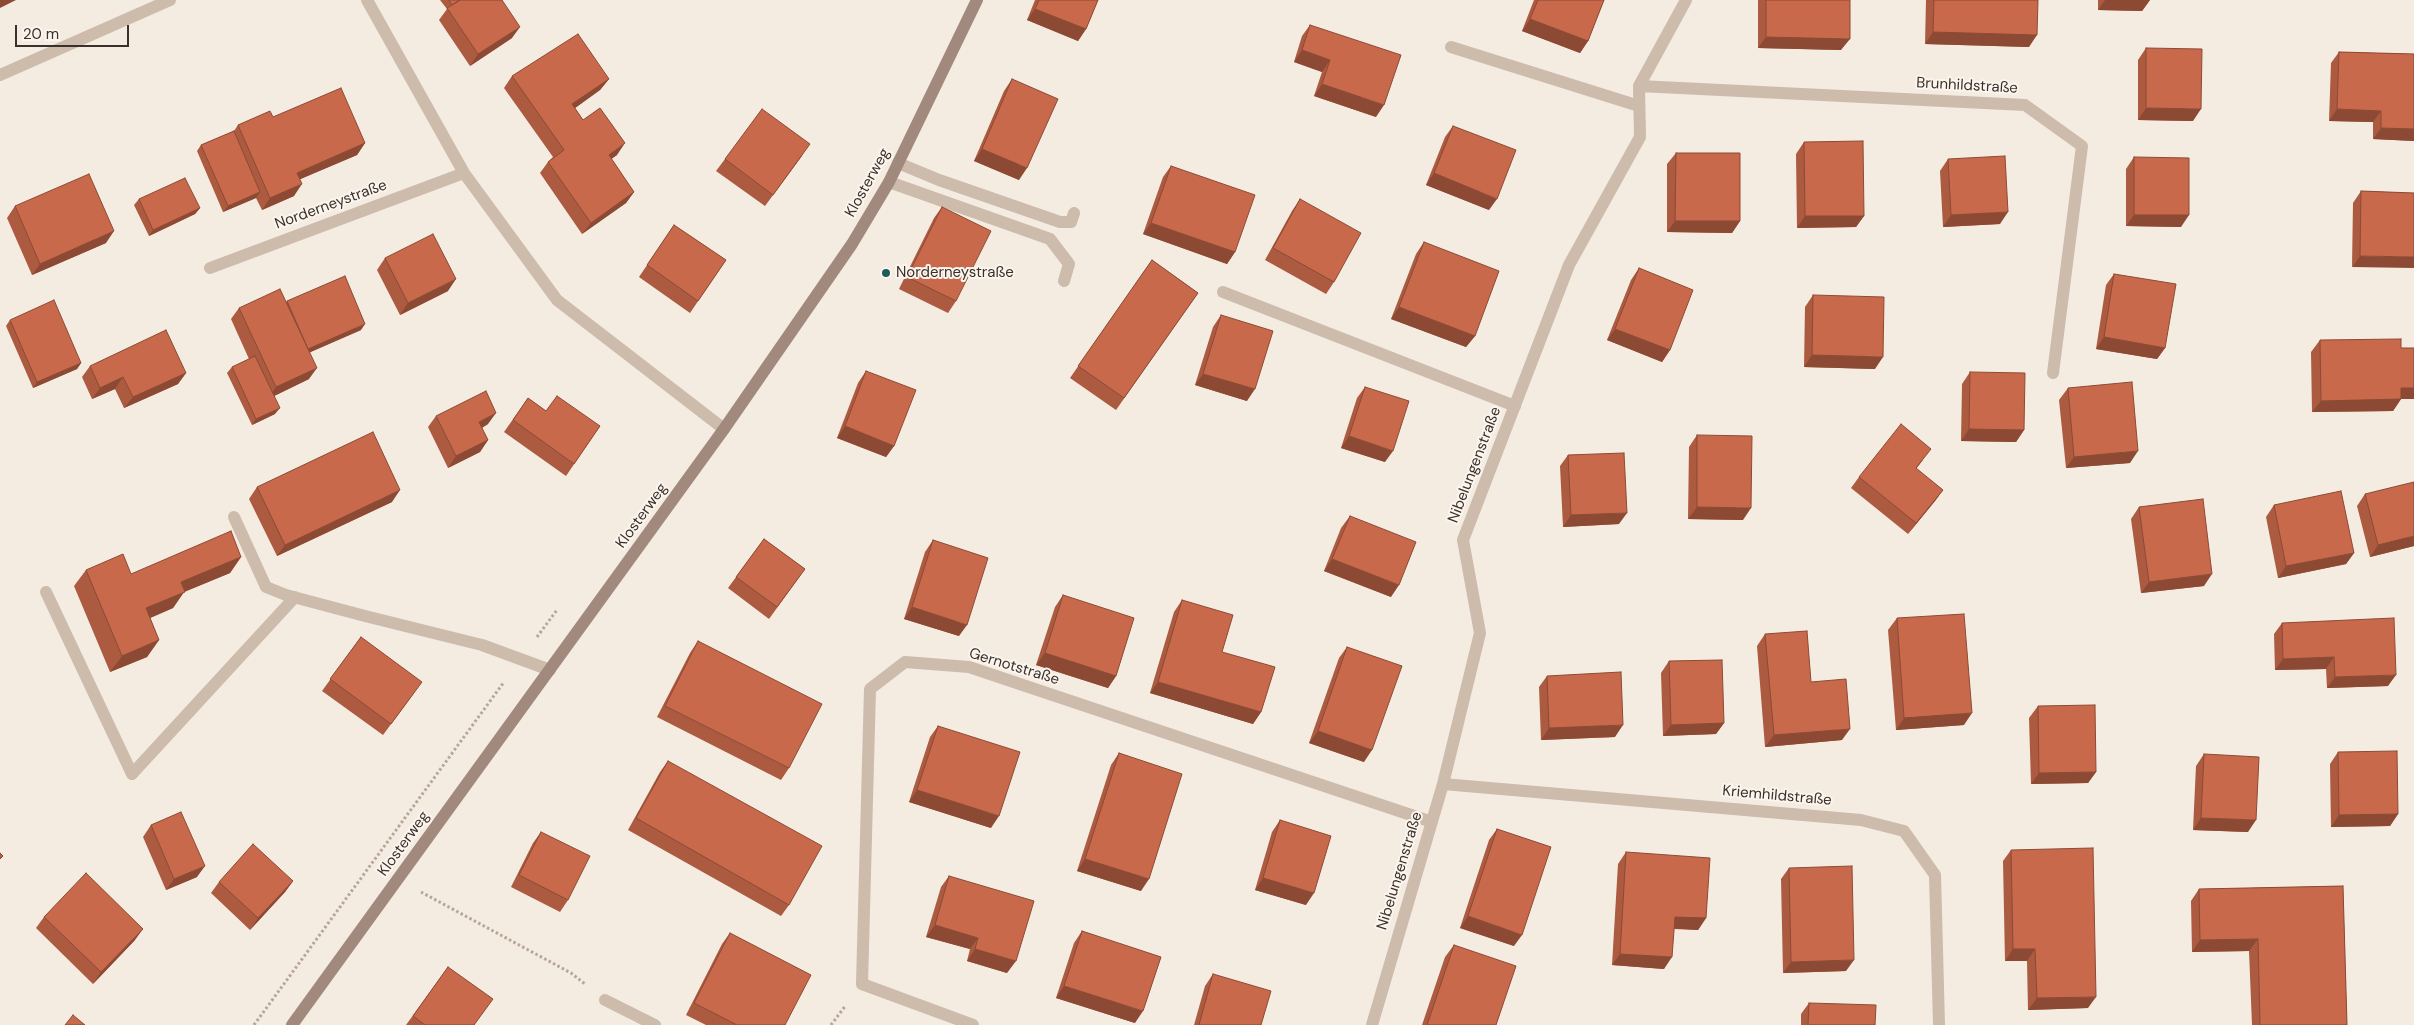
<!DOCTYPE html>
<html>
<head>
<meta charset="utf-8">
<style>
  body { margin:0 }
  #map { position:relative; width:2414px; height:1025px; overflow:hidden; background:#f4ebe1; font-family:"DM Sans",sans-serif }
  canvas { display:block }
  .scale { position:absolute; left:15px; top:25px; width:114px; height:22px; box-sizing:border-box; border:2px solid #3b302b; border-top:0; padding-left:6px; font-size:15px; line-height:18px; white-space:nowrap; color:#3b302b; -webkit-text-stroke:4px #fbf5ee; paint-order:stroke }
</style>
</head>
<body>
<div id="map">
<canvas width="2414" height="1025"></canvas>
<div class="scale">20 m</div>
</div>
<script>
const g = document.querySelector('canvas').getContext('2d');
g.lineJoin = 'round';
const shape = rows => new Path2D(rows.map(r => 'M' + r).join(''));
function stroke(path, color, width, dash) { g.strokeStyle = color; g.lineWidth = width; g.lineCap = dash ? 'butt' : 'round'; g.setLineDash(dash || []); g.stroke(path); }
function paint(path, color) { g.fillStyle = color; g.fill(path, 'evenodd'); }
function write(font, color, halo, rows, align = 'center') {
  g.font = font + ' "DM Sans",sans-serif'; g.lineWidth = 4; g.setLineDash([]); g.textBaseline = 'middle'; g.strokeStyle = halo; g.fillStyle = color; for (const [text, x, y, turn = 0] of rows) {
    g.save(); g.translate(x, y); g.rotate((+turn || 0) * Math.PI / 180); g.textAlign = isNaN(turn) ? turn : align; if (halo) g.strokeText(text, 0, 0); g.fillText(text, 0, 0); g.restore();
  }
}
const path = shape([
  [537,637,557,610],
  [421,892,571,973,585,984],
  [254,1025,504,682],
  [831,1025,846,1005]
]);
const lane = shape([
  [1451,47,1639,106],
  [898,163,939,180,1060,222,1071,222,1074,213],
  [889,182,1050,239,1069,264,1064,281],
  [1223,292,1515,406],
  [234,517,266,587,286,595,365,616,482,645,550,670],
  [46,592,132,774,295,597]
]);
const street = shape([
  [367,0,464,173,557,300,724,429],
  [0,75,170,0],
  [1639,86,2025,105,2082,146,2053,373],
  [210,268,464,173],
  [1443,784,1861,820,1904,831,1935,875,1939,1025],
  [605,1000,655,1025],
  [973,1025,862,984,870,689,905,662,969,667,1432,822],
  [1372,1025,1443,784,1480,633,1463,540,1569,265,1640,137,1639,86,1686,0]
]);
const secondary = shape([
  [292,1025,724,429,852,244,889,182,977,0]
]);
const wall = shape([
  [440,0,502,0,512,38,470,66,439,20,447,9],
  [1035,0,1098,0,1086,29,1078,41,1027,20],
  [1534,0,1604,0,1588,41,1580,53,1522,31],
  [1758,0,1850,0,1841,50,1758,48],
  [1926,0,2038,0,2029,47,1925,44],
  [2098,0,2150,0,2142,11,2098,10],
  [1310,25,1376,117,1314,96,1322,72,1294,62,1302,36],
  [2146,48,2193,121,2138,120,2138,60],
  [2339,52,2414,54,2414,141,2373,139,2373,122,2329,121,2331,63],
  [512,76,609,79,600,90,575,108,583,120,617,155,611,159,634,192,626,203,582,234,540,173,548,162,553,157,504,88],
  [1012,79,1019,180,974,161,1004,91],
  [273,117,365,143,357,155,300,179,294,196,262,210,256,198,223,212,197,151,201,145,234,131,238,125],
  [1453,126,1489,210,1426,185,1445,137],
  [1804,142,1864,216,1856,227,1797,228,1796,154],
  [1676,153,1740,221,1732,233,1667,232,1667,164],
  [802,156,765,206,716,171,725,159],
  [2134,157,2181,227,2126,226,2126,169],
  [1948,159,2000,224,1943,227,1940,171],
  [1171,166,1235,252,1227,264,1143,234,1163,177],
  [2361,191,2414,193,2352,267,2353,203],
  [139,199,200,208,195,214,149,236,134,205],
  [1300,199,1334,282,1326,294,1265,260,1292,211],
  [15,206,106,243,32,275,7,218],
  [942,207,956,301,948,313,899,289,934,218],
  [674,225,726,260,690,313,639,277],
  [1424,242,1475,336,1466,347,1391,319,1416,254],
  [385,258,448,291,400,315,377,270],
  [1152,260,1198,293,1116,410,1070,378],
  [1639,268,1670,350,1662,362,1607,340,1631,280],
  [2114,274,2165,348,2157,359,2096,349,2106,285],
  [1813,295,1875,369,1804,367,1805,307],
  [287,301,361,330,310,352,309,379,274,396,275,414,252,425,227,373,232,367,249,359,231,319,239,308,286,302],
  [1221,315,1247,401,1195,385,1213,327],
  [10,320,81,363,77,369,33,388,6,326],
  [2320,340,2401,399,2393,411,2312,412,2311,352],
  [90,366,186,373,178,384,124,408,115,389,92,399,82,377],
  [866,371,894,446,886,457,837,438,858,383],
  [1970,372,2024,430,2016,442,1961,441,1962,384],
  [1365,387,1385,462,1341,448,1357,398],
  [2068,388,2130,463,2066,468,2059,400],
  [528,398,546,411,600,426,566,476,504,432],
  [436,416,488,424,482,428,488,440,480,452,448,468,428,427],
  [1697,435,1743,520,1688,519,1689,447],
  [1568,455,1619,524,1563,527,1560,466],
  [1923,460,1916,469,1943,490,1935,501,1908,534,1851,488,1859,477],
  [257,487,392,502,277,556,249,499],
  [2365,494,2414,546,2370,557,2357,506],
  [2274,505,2354,553,2346,564,2278,578,2266,517],
  [2139,507,2204,586,2141,593,2131,519],
  [1350,516,1391,597,1324,571,1341,528],
  [764,539,805,569,769,619,728,588],
  [933,540,959,636,904,619,925,552],
  [241,557,230,573,184,592,173,608,150,618,159,640,147,657,110,672,74,586,86,570,131,574],
  [1063,595,1116,676,1108,688,1036,665,1055,607],
  [1182,600,1222,652,1261,712,1253,724,1150,693,1174,612],
  [1897,618,1964,725,1896,730,1888,630],
  [2282,623,2388,686,2327,688,2326,669,2275,670,2274,634],
  [1765,634,1811,682,1842,740,1765,747,1757,646],
  [361,637,414,693,383,735,322,691],
  [698,641,789,768,781,780,657,717,690,653],
  [1347,647,1364,762,1309,743,1339,658],
  [1669,661,1724,723,1716,734,1663,736,1661,673],
  [1547,676,1615,737,1541,740,1539,687],
  [2038,706,2096,772,2088,783,2031,784,2029,718],
  [938,726,991,828,909,802,930,737],
  [2338,752,2398,814,2390,826,2331,827,2330,764],
  [1119,753,1141,891,1077,871,1111,765],
  [2204,754,2248,832,2193,830,2196,766],
  [668,761,789,905,781,916,628,830,660,772],
  [1280,820,1306,905,1255,890,1272,832],
  [151,825,197,877,166,890,143,837],
  [1497,829,1514,946,1460,928,1489,840],
  [541,832,568,900,560,912,511,887,533,843],
  [2011,850,2088,1008,2028,1010,2027,961,2005,961,2003,861],
  [1626,852,1706,918,1698,930,1674,929,1664,969,1612,965,1618,864],
  [1789,868,1846,971,1783,973,1781,879],
  [949,876,1007,973,967,961,970,949,926,937,941,887],
  [293,881,285,892,250,930,211,893,219,882],
  [2343,886,2347,1025,2252,1025,2249,951,2192,952,2191,901,2199,889],
  [44,917,135,940,93,984,36,928],
  [1082,931,1135,1023,1056,998,1074,943],
  [730,933,785,1025,706,1025,686,1015,722,944],
  [1454,945,1496,1025,1422,1025,1445,957],
  [448,967,475,1025,406,1025],
  [1213,974,1261,1025,1194,1025,1205,986],
  [1809,1003,1875,1025,1801,1025,1801,1014]
]);
const shadedWall = shape([
  [0,0,16,0,0,8],
  [2105,0,2150,0,2142,11,2098,10],
  [1035,9,1086,29,1078,41,1027,20],
  [1530,19,1588,41,1580,53,1522,31],
  [520,27,512,38,470,66,478,54],
  [1933,32,2037,35,2029,47,1925,44],
  [1766,37,1850,39,1841,50,1758,48],
  [1302,50,1330,60,1322,72,1294,62],
  [609,79,600,90,564,116,572,104],
  [1322,84,1384,105,1376,117,1314,96],
  [2146,108,2201,109,2193,121,2138,120],
  [2337,109,2381,111,2373,122,2329,121],
  [2381,128,2414,129,2414,141,2373,139],
  [365,143,357,155,289,184,297,173],
  [625,143,617,155,600,167,609,155],
  [982,149,1027,168,1019,180,974,161],
  [1434,173,1497,199,1489,210,1426,185],
  [302,184,294,196,262,210,270,198],
  [260,192,256,198,223,212,228,206],
  [634,192,626,203,582,234,591,223],
  [200,208,195,214,149,236,153,230],
  [2008,212,2000,224,1943,227,1951,215],
  [2134,215,2189,215,2181,227,2126,226],
  [1805,216,1864,216,1856,227,1797,228],
  [1675,221,1740,221,1732,233,1667,232],
  [1151,223,1235,252,1227,264,1143,234],
  [114,231,106,243,32,275,40,264],
  [2360,256,2414,257,2414,268,2352,267],
  [456,279,448,291,400,315,408,303],
  [1399,307,1475,336,1466,347,1391,319],
  [365,324,361,330,304,355,308,349],
  [1615,329,1670,350,1662,362,1607,340],
  [2104,337,2165,348,2157,359,2096,349],
  [1812,355,1883,357,1875,369,1804,367],
  [81,363,77,369,33,388,37,382],
  [317,368,309,379,268,399,276,387],
  [186,373,178,384,124,408,133,397],
  [1203,374,1255,389,1247,401,1195,385],
  [123,377,115,389,92,399,100,388],
  [2401,388,2414,388,2414,399,2401,399,2393,411,2312,412,2321,401],
  [280,408,275,414,252,425,256,419],
  [496,413,488,424,471,434,479,422],
  [845,426,894,446,886,457,837,438],
  [1969,429,2024,430,2016,442,1961,441],
  [1349,436,1393,451,1385,462,1341,448],
  [488,440,480,452,448,468,456,456],
  [2138,451,2130,463,2066,468,2074,457],
  [400,490,392,502,277,556,285,545],
  [1943,490,1935,501,1908,534,1916,523],
  [1697,507,1751,508,1743,520,1688,519],
  [1627,513,1619,524,1563,527,1571,515],
  [2414,536,2414,546,2370,557,2378,545],
  [2354,553,2346,564,2278,578,2286,566],
  [241,557,230,573,184,592,173,608,134,625,146,608,181,582],
  [1332,559,1399,585,1391,597,1324,571],
  [2212,574,2204,586,2141,593,2149,582],
  [912,607,967,625,959,636,904,619],
  [159,640,147,657,110,672,122,656],
  [1045,653,1116,676,1108,688,1036,665],
  [2334,657,2326,669,2275,670,2283,659],
  [2396,675,2388,686,2327,688,2335,677],
  [1158,682,1261,712,1253,724,1150,693],
  [1972,713,1964,725,1896,730,1904,718],
  [1724,723,1716,734,1663,736,1671,725],
  [1623,725,1615,737,1541,740,1549,728],
  [1850,729,1842,740,1765,747,1774,735],
  [1318,731,1372,750,1364,762,1309,743],
  [2096,772,2088,783,2031,784,2039,773],
  [917,790,999,816,991,828,909,802],
  [2398,814,2390,826,2331,827,2339,815],
  [2201,818,2256,820,2248,832,2193,830],
  [1085,859,1149,879,1141,891,1077,871],
  [205,866,197,877,166,890,174,879],
  [1263,878,1314,893,1306,905,1255,890],
  [293,881,285,892,250,930,258,918],
  [1468,916,1522,935,1514,946,1460,928],
  [1675,917,1706,918,1698,930,1667,928],
  [935,925,978,938,970,949,926,937],
  [143,929,135,940,93,984,101,972],
  [2258,939,2249,951,2192,952,2200,940],
  [975,949,1016,961,1007,973,967,961],
  [2013,949,2035,949,2027,961,2005,961],
  [1620,954,1672,957,1664,969,1612,965],
  [1854,960,1846,971,1783,973,1791,962],
  [1064,986,1143,1011,1135,1023,1056,998],
  [2096,997,2088,1008,2028,1010,2037,998]
]);
const building = shape([
  [449,0,460,0,452,5,449,0],
  [460,0,502,0,520,27,478,54,447,8,460,0],
  [1039,0,1098,0,1086,29,1035,9,1039,0],
  [1538,0,1604,0,1588,41,1530,19,1538,0],
  [1766,0,1850,0,1850,39,1766,37,1766,0],
  [1934,0,2038,0,2037,35,1933,32,1934,0],
  [1310,25,1401,55,1384,105,1322,84,1330,60,1302,50,1310,25],
  [578,34,609,79,572,104,583,120,600,108,625,143,609,155,634,192,591,223,548,162,564,150,512,76,578,34],
  [2146,48,2202,49,2201,109,2146,108,2146,48],
  [2339,52,2414,54,2414,129,2381,128,2381,111,2337,109,2339,52],
  [1012,79,1058,99,1027,168,982,149,1012,79],
  [341,88,365,143,297,173,302,184,270,198,238,125,270,111,273,117,341,88],
  [762,109,810,144,773,195,725,159,762,109],
  [1453,126,1516,150,1497,199,1434,173,1453,126],
  [234,131,260,192,228,206,201,145,234,131],
  [1863,141,1864,216,1805,216,1804,142,1863,141],
  [1676,153,1740,153,1740,221,1675,221,1676,153],
  [2005,156,2008,212,1951,215,1948,159,2005,156],
  [2134,157,2189,158,2189,215,2134,215,2134,157],
  [1171,166,1255,195,1235,252,1151,223,1171,166],
  [89,174,114,231,40,264,15,206,89,174],
  [185,178,200,208,153,230,139,199,185,178],
  [2361,191,2414,193,2414,257,2360,256,2361,191],
  [1300,199,1361,233,1334,282,1273,248,1300,199],
  [942,207,991,231,956,301,907,277,942,207],
  [674,225,726,260,698,301,647,265,674,225],
  [433,234,456,279,408,303,385,258,433,234],
  [1424,242,1499,271,1475,336,1399,307,1424,242],
  [1152,260,1198,293,1124,398,1078,366,1152,260],
  [1639,268,1693,290,1670,350,1615,329,1639,268],
  [2114,274,2176,284,2165,348,2104,337,2114,274],
  [345,276,365,324,308,349,287,301,345,276],
  [280,289,317,368,276,387,239,308,280,289],
  [1813,295,1884,297,1883,357,1812,355,1813,295],
  [54,300,81,363,37,382,10,320,54,300],
  [1221,315,1273,331,1255,389,1203,374,1221,315],
  [166,330,186,373,133,397,123,377,100,388,90,366,166,330],
  [2401,339,2401,348,2414,348,2414,388,2401,388,2401,399,2321,401,2320,340,2401,339],
  [255,356,280,408,256,419,232,367,255,356],
  [866,371,916,390,894,446,845,426,866,371],
  [1970,372,2025,373,2024,430,1969,429,1970,372],
  [2132,382,2138,451,2074,457,2068,388,2132,382],
  [1365,387,1409,401,1393,451,1349,436,1365,387],
  [486,391,496,413,479,422,488,440,456,456,436,416,486,391],
  [557,396,600,426,574,464,513,420,528,398,546,411,557,396],
  [1901,424,1931,449,1916,468,1943,490,1916,523,1859,477,1901,424],
  [373,432,400,490,285,545,257,487,373,432],
  [1697,435,1752,436,1751,508,1697,507,1697,435],
  [1624,453,1627,513,1571,515,1568,455,1624,453],
  [2414,482,2414,536,2378,545,2365,494,2414,482],
  [2341,491,2354,553,2286,566,2274,505,2341,491],
  [2203,499,2212,574,2149,582,2139,507,2203,499],
  [1350,516,1416,542,1399,585,1332,559,1350,516],
  [231,531,241,557,181,582,185,592,146,608,159,640,122,656,86,570,123,554,131,574,231,531],
  [764,539,805,569,777,607,736,577,764,539],
  [933,540,988,558,967,625,912,607,933,540],
  [1063,595,1134,618,1116,676,1045,653,1063,595],
  [1182,600,1233,615,1222,652,1275,667,1261,712,1158,682,1182,600],
  [1964,614,1972,713,1904,718,1897,618,1964,614],
  [2394,618,2396,675,2335,677,2334,657,2283,659,2282,623,2394,618],
  [1807,631,1811,682,1846,679,1850,729,1774,735,1765,634,1807,631],
  [361,637,422,682,391,724,330,679,361,637],
  [698,641,822,704,789,768,665,706,698,641],
  [1347,647,1402,666,1372,750,1318,731,1347,647],
  [1722,660,1724,723,1671,725,1669,661,1722,660],
  [1621,672,1623,725,1549,728,1547,676,1621,672],
  [2095,705,2096,772,2039,773,2038,706,2095,705],
  [938,726,1020,752,999,816,917,790,938,726],
  [2397,751,2398,814,2339,815,2338,752,2397,751],
  [1119,753,1182,774,1149,879,1085,859,1119,753],
  [2204,754,2259,757,2256,820,2201,818,2204,754],
  [668,761,822,846,789,905,636,818,668,761],
  [181,812,205,866,174,879,151,825,181,812],
  [1280,820,1331,836,1314,893,1263,878,1280,820],
  [1497,829,1551,847,1522,935,1468,916,1497,829],
  [541,832,590,856,568,900,519,875,541,832],
  [253,844,293,881,258,918,219,882,253,844],
  [2093,848,2096,997,2037,998,2035,949,2013,949,2011,850,2093,848],
  [1626,852,1710,858,1706,918,1675,917,1672,957,1620,954,1626,852],
  [0,853,3,856,0,859,0,853],
  [1852,866,1854,960,1791,962,1789,868,1852,866],
  [86,873,143,929,101,972,44,917,86,873],
  [949,876,1034,901,1016,961,975,949,978,938,935,925,949,876],
  [2343,886,2347,1025,2260,1025,2258,939,2200,940,2199,889,2343,886],
  [1082,931,1161,957,1143,1011,1064,986,1082,931],
  [730,933,811,975,785,1025,737,1025,694,1003,730,933],
  [1454,945,1516,966,1496,1025,1427,1025,1454,945],
  [448,967,493,999,474,1025,425,1025,413,1016,448,967],
  [1213,974,1271,991,1261,1025,1199,1025,1213,974],
  [1809,1003,1876,1005,1875,1025,1808,1025,1809,1003],
  [73,1015,85,1025,65,1025,73,1015]
]);
const markers = [
  [886,273,5,"#1f5a5e"]
];
const streetNames = [
  ["Brunhildstraße",1967,86,3],
  ["Klosterweg",868,183,-61],
  ["Norderneystraße",331,205,-20],
  ["Nibelungenstraße",1475,465,-69],
  ["Klosterweg",642,516,-54],
  ["Gernotstraße",1014,667,17],
  ["Kriemhildstraße",1777,796,5],
  ["Klosterweg",404,844,-54],
  ["Nibelungenstraße",1400,871,-73]
];
const poiNames = [
  ["Norderneystraße",896,273]
];
stroke(path, '#b9a596', 3, [2.5, 2.5]);
stroke(lane, '#cdbbac', 12);
stroke(street, '#cdbbac', 12);
stroke(secondary, '#a18a7d', 12);
paint(wall, '#ac5a40');
paint(shadedWall, '#8c4a34');
paint(building, '#c8694b');
stroke(building, '#8c4a34', 1);
for (const [x, y, r, color] of markers) { const dot = new Path2D(); dot.arc(x, y, r, 0, 2 * Math.PI); g.fillStyle = color; g.fill(dot); stroke(dot, '#fbf5ee', 2); }
write('15px', '#3b302b', '#fbf5ee', streetNames);
write('15px', '#3b302b', '#fbf5ee', poiNames, 'left');
</script>
</body>
</html>
